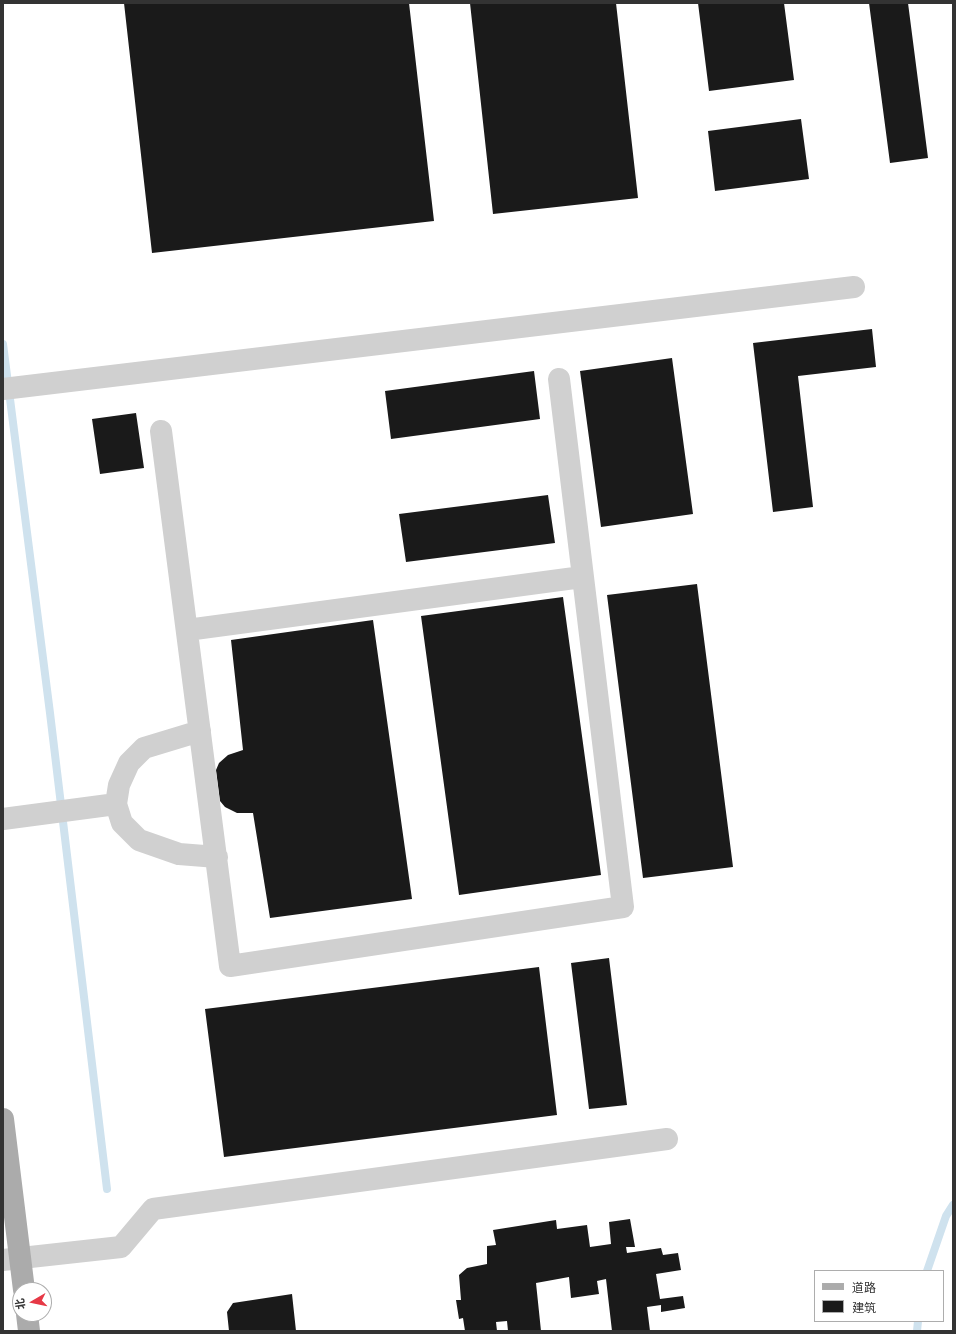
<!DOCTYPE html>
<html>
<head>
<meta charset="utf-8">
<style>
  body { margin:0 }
  #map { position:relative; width:956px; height:1334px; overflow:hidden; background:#fff; font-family:"Fira Sans","Noto Sans SC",sans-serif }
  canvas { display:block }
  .frame { position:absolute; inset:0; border:4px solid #333; pointer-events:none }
  .legend { position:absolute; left:814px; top:1270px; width:130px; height:52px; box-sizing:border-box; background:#fff; border:1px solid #adadad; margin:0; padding:5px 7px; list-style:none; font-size:12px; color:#333 }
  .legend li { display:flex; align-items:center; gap:8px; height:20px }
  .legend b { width:20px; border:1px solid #adadad }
  .north { position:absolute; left:12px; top:1282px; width:40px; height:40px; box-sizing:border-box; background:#fff; border:1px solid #adadad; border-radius:50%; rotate:261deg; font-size:11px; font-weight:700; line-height:16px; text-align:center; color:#333 }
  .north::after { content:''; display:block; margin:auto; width:14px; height:18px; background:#e63946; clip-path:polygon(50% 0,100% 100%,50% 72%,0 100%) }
</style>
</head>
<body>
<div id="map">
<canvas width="956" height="1334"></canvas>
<div class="frame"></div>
<ul class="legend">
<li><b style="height:5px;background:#ababab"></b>道路</li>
<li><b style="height:11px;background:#1a1a1a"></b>建筑</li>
</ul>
<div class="north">北</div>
</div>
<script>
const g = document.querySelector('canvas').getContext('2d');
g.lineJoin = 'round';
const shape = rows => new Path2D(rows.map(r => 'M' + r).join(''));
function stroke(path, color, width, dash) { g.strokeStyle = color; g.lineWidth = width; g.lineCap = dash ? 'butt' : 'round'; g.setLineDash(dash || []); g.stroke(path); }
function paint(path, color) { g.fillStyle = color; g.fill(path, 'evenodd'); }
const stream = shape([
  [3,344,50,713,107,1189],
  [927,1271,946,1216,953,1205],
  [917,1331,918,1321]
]);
const building = shape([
  [124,3,409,3,434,221,152,253],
  [470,3,616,3,638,198,493,214],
  [698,3,784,3,794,80,709,91],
  [869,3,908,3,928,158,890,163],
  [801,119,809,179,715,191,708,131],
  [872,329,876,367,798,376,813,507,773,512,753,343],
  [672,358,693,514,601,527,580,371],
  [534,371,540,419,391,439,385,391],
  [136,413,144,468,100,474,92,419],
  [548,495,555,543,406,562,399,514],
  [697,584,733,867,643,878,607,595],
  [563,597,601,875,459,895,421,616],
  [373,620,412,899,270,918,253,813,237,813,225,807,220,801,216,770,219,763,228,755,243,750,231,640],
  [609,958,627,1105,589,1109,571,963],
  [539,967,557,1115,224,1157,205,1009],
  [630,1219,635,1247,626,1247,627,1253,661,1248,663,1255,678,1253,681,1270,656,1274,660,1299,683,1296,685,1308,661,1312,661,1305,647,1307,650,1331,612,1331,606,1279,597,1281,599,1294,571,1298,569,1277,536,1283,541,1331,508,1331,507,1321,496,1322,497,1331,465,1331,463,1318,459,1319,456,1300,461,1300,459,1275,467,1268,487,1264,487,1246,496,1245,493,1230,556,1220,557,1229,587,1225,590,1247,611,1244,609,1222],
  [292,1294,296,1331,229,1331,227,1312,233,1303]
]);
const minor = shape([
  [3,389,854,287],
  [161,431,230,966,623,907,559,379],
  [187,630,582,577],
  [200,731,144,748,129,763,119,785,116,804,122,823,139,840,179,854,217,857],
  [3,819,116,804],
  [3,1260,121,1247,153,1209,667,1139]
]);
const major = shape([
  [3,1119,24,1290],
  [27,1314,29,1331]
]);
stroke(stream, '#cfe2ee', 8);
paint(building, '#1a1a1a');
stroke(minor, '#d0d0d0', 22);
stroke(major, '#ababab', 22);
</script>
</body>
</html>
